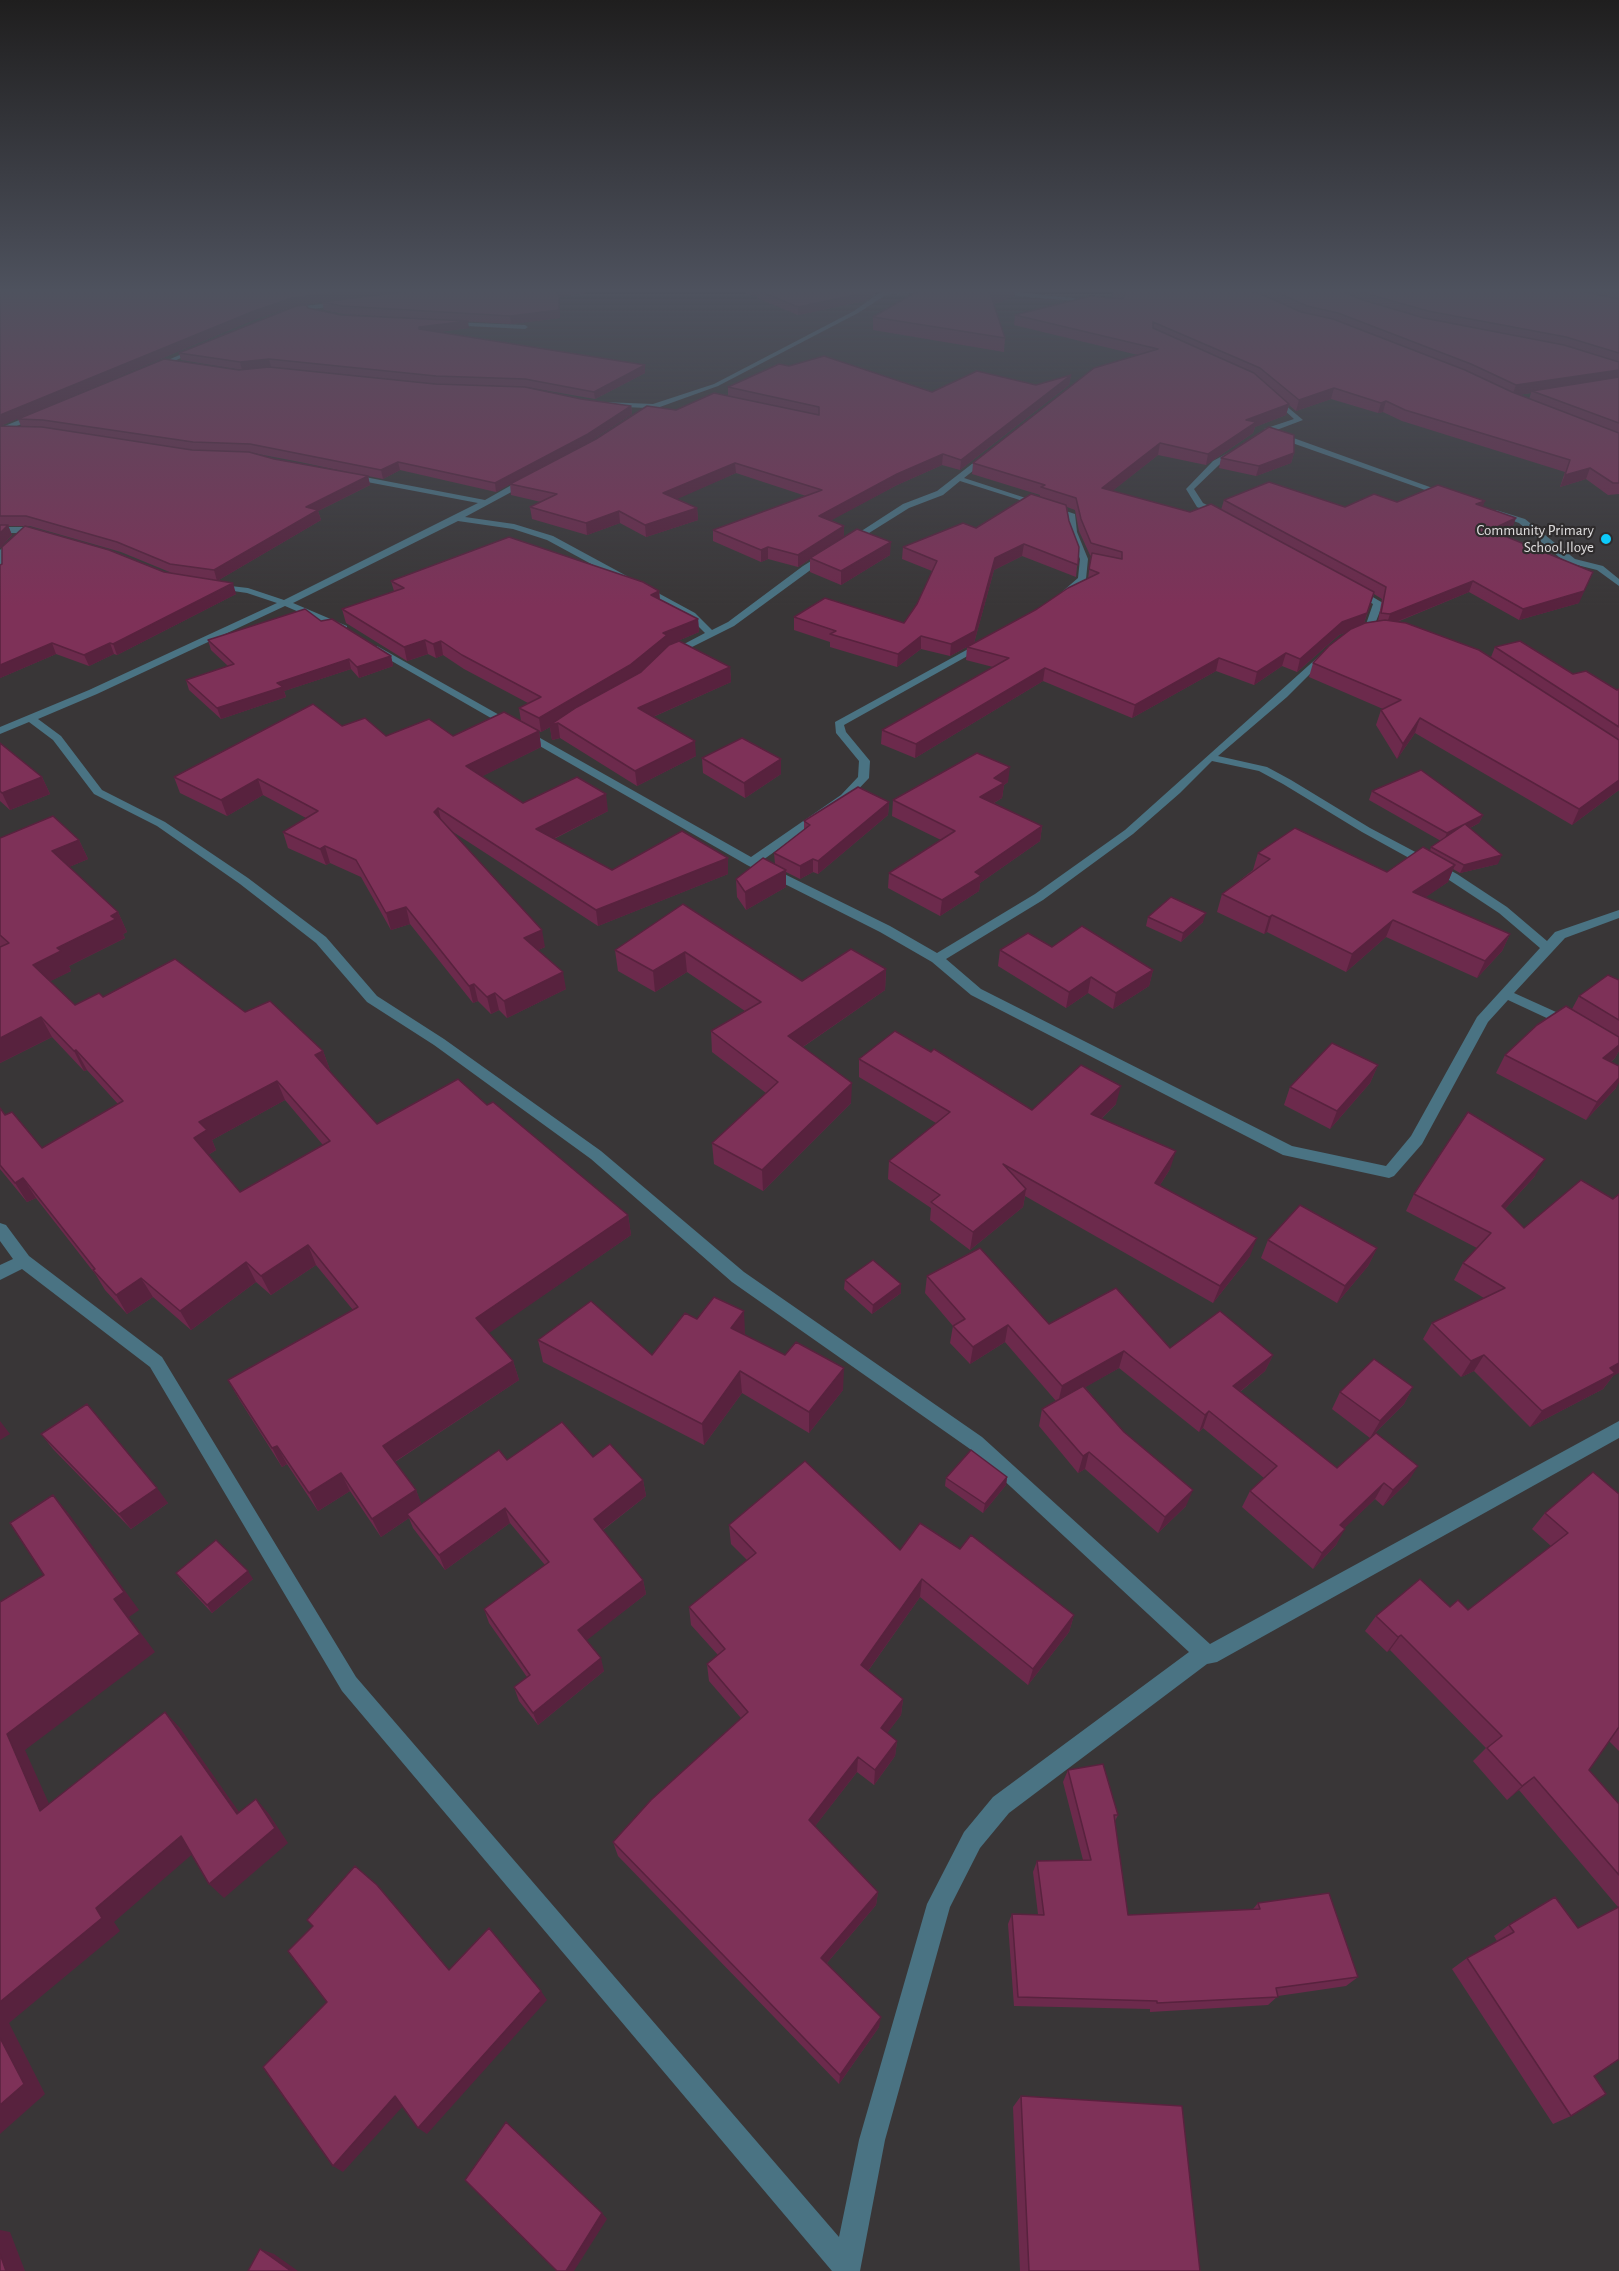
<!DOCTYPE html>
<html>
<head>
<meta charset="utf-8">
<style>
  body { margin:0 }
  canvas { display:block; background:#393637 }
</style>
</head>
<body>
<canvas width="1619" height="2271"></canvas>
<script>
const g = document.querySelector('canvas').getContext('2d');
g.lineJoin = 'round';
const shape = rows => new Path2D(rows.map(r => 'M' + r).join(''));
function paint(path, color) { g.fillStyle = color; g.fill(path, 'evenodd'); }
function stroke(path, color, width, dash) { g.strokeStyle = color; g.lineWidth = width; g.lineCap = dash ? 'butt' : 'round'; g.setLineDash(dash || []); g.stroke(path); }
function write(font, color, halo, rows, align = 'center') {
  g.font = font + ' "Alegreya Sans",sans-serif'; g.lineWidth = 4.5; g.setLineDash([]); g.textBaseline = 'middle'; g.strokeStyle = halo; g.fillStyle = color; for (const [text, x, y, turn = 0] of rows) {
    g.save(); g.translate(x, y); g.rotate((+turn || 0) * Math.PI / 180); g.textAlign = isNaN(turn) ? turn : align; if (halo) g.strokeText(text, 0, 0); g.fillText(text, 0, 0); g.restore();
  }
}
const street = shape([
  [886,288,892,288,890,291,939,291,886,295,858,313,718,386,657,408,640,420,633,418,647,408,603,406,599,404,603,402,653,404,714,384,854,311,886,288],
  [1007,288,1019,292,1100,301,1097,303,1018,296,1000,289,1007,288],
  [341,302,343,305,298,311,289,315,286,313,296,307,341,302],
  [450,322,525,325,528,327,525,329,448,325,450,322],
  [200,346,202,349,155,369,150,368,200,346],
  [1272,394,1303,420,1274,431,1452,495,1445,497,1264,433,1264,429,1294,419,1270,397,1272,394],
  [36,413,43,415,0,433,0,428,36,413],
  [1237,448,1240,448,1240,452,1219,465,1194,489,1203,503,1225,514,1225,518,1222,518,1197,507,1186,489,1213,461,1237,448],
  [986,453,993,455,964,478,1075,514,1077,532,1088,559,1086,579,1064,599,1056,597,1078,578,1080,559,1069,532,1067,515,960,481,943,495,909,508,853,543,846,541,903,504,937,491,986,453],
  [349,474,485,500,524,478,530,478,530,482,465,517,514,524,553,536,695,613,712,630,728,622,803,566,824,553,831,555,734,626,670,658,665,655,667,653,705,633,689,617,547,540,513,529,458,521,293,603,347,626,347,630,341,630,285,606,97,694,38,719,61,736,102,790,165,822,248,878,326,937,377,996,444,1039,601,1151,744,1272,982,1437,1210,1644,1619,1421,1619,1438,1217,1662,1207,1664,1009,1813,980,1848,950,1907,885,2140,860,2271,832,2271,342,1691,150,1367,22,1269,0,1280,0,1265,13,1259,0,1241,0,1223,6,1225,29,1256,162,1357,356,1677,839,2237,859,2140,927,1904,964,1832,993,1797,1189,1652,970,1449,732,1282,591,1159,434,1045,367,1002,316,943,240,884,157,826,94,794,53,740,29,722,0,734,0,727,89,690,277,603,247,593,213,588,213,584,248,588,284,600,478,503,346,478,346,474,349,474],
  [1496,510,1525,519,1575,559,1603,566,1619,579,1619,586,1597,570,1569,563,1559,557,1519,523,1493,514,1493,510,1496,510],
  [0,527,26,527,42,535,38,538,25,533,0,533,0,527],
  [13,537,20,539,4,556,4,574,0,577,0,550,13,537],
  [1353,589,1359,589,1383,603,1372,632,1364,630,1373,604,1353,593,1353,589],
  [981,642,989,644,844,725,846,732,870,761,869,778,849,799,760,862,890,926,937,953,1035,894,1125,830,1327,649,1330,650,1330,654,1287,697,1218,756,1267,767,1291,780,1370,828,1457,874,1507,907,1547,941,1555,932,1619,910,1619,918,1565,938,1514,993,1576,1021,1578,1024,1576,1027,1566,1027,1508,1000,1488,1022,1422,1144,1394,1176,1389,1178,1283,1155,971,995,932,962,880,932,747,865,369,648,377,646,751,857,841,795,858,777,859,761,836,733,835,722,981,642],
  [1212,761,1259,771,1283,784,1362,832,1449,880,1499,913,1540,948,1477,1017,1411,1136,1386,1166,1292,1146,981,989,946,959,1043,900,1133,834,1180,793,1212,761]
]);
const wall = shape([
  [0,288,586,288,586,293,559,297,560,318,511,324,343,314,324,310,322,302,294,306,256,319,0,426],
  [735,288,882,288,864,301,798,315,757,298,757,295,753,296],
  [923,288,1015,288,1015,295,993,305,1005,338,1004,352,873,330,873,317],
  [1121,288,1619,288,1619,494,1608,495,1586,479,1560,487,1565,472,1402,421,1383,412,1378,413,1331,399,1296,411,1289,405,1286,415,1255,427,1253,433,1206,465,1158,455,1112,491,1190,512,1221,510,1224,500,1345,507,1397,502,1483,506,1512,529,1500,534,1579,603,1519,620,1469,592,1397,622,1491,657,1495,647,1617,690,1619,689,1619,790,1572,825,1415,733,1397,759,1376,725,1381,710,1383,709,1309,677,1313,663,1347,632,1339,635,1297,672,1282,666,1254,685,1216,671,1132,718,1043,681,915,758,881,744,882,730,993,667,966,660,967,647,1037,609,1088,579,1091,556,1090,555,1079,531,1075,510,1067,507,1069,521,1079,547,1076,577,1022,556,994,570,974,643,950,656,921,649,897,667,830,647,830,642,794,630,794,617,904,623,917,604,932,571,902,559,903,547,976,528,1040,497,1040,495,972,474,973,463,1138,355,1014,325,1015,315,1112,298,1113,290],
  [1531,393,1529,399,1518,395],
  [1374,594,1382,599,1378,621,1364,623],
  [308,308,341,315,469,328,439,332,645,373,595,399,526,387,437,384,271,367,242,370,181,360,179,353],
  [239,370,581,399,631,406,632,414,589,442,528,475,676,410,728,396,728,387,932,392,1036,385,1071,375,1069,385,960,470,942,465,897,485,831,520,844,526,844,537,890,555,841,585,810,572,810,559,798,567,768,559,761,562,713,541,713,530,806,496,736,473,676,499,697,508,698,520,646,537,620,523,587,535,532,519,530,507,541,502,511,495,510,484,496,492,400,470,383,479,368,476,370,485,318,511,321,520,217,581,236,594,117,655,114,654,89,666,56,654,0,678,0,565,2,564,24,526,8,526,12,535,0,548,0,426,21,426,18,419],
  [253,453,300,462,357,474,274,459],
  [25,526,30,526,121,552,172,573,164,572],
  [1294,453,1291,463,1256,476,1219,468,1221,458],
  [391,581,659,591,660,599,698,619,699,632,668,645,668,646,730,667,731,682,653,717,696,756,637,786,560,738,552,740,550,727,541,732,539,731,541,747,482,776,523,803,608,811,554,839,612,870,728,858,728,874,598,926,450,830,545,947,538,950,566,989,507,1018,499,1010,491,1014,478,1001,473,1003,410,924,391,930,361,877,330,863,326,865,288,848,283,832,306,818,263,795,227,816,180,793,174,777,342,726,386,736,453,736,521,721,519,708,528,703,464,669,443,655,436,658,428,654,407,661,346,623,342,609,394,591],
  [321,621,391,656,393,666,359,678,351,669,284,691,286,697,221,719,189,690,186,680,228,666,211,650,208,640],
  [0,743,42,777,50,794,10,810,0,801],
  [702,758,781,774,745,798,703,773],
  [1008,782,1004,785,1002,798,994,803,1042,826,1040,841,980,883,979,891,940,916,888,888,889,873,941,840,892,816,893,800],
  [1372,791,1483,815,1479,823,1470,828,1498,864,1460,873,1453,869,1448,882,1425,897,1510,934,1502,951,1477,978,1386,937,1346,972,1267,932,1264,934,1217,912,1222,894,1253,870,1258,853,1387,872,1430,851,1431,847,1441,841,1369,800],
  [889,802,888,815,818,874,813,872,800,879,786,872,786,887,746,910,737,897,736,879,775,864,774,853,804,830,804,821],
  [0,838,79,840,88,859,69,867,118,912,127,932,123,934,125,938,69,966,71,971,50,981,75,1005,103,997,245,1012,323,1051,330,1070,329,1071,377,1124,487,1105,628,1215,631,1235,488,1333,513,1361,519,1380,395,1462,416,1490,421,1504,507,1460,593,1457,643,1480,646,1496,603,1530,643,1580,646,1594,586,1640,604,1671,538,1725,519,1701,514,1687,527,1677,489,1623,484,1609,545,1565,510,1523,445,1570,413,1528,409,1518,381,1537,350,1491,318,1511,287,1464,282,1467,239,1399,228,1380,353,1310,316,1265,271,1295,256,1282,191,1330,153,1297,127,1314,105,1290,96,1275,36,1198,27,1202,0,1169,0,1108,5,1115,42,1148,118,1104,87,1070,84,1071,52,1037,0,1063],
  [285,1100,323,1145,240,1192,208,1155,216,1150,212,1140],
  [683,904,802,981,886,969,885,990,803,1047,851,1103,763,1191,714,1164,712,1143,766,1093,712,1052,711,1031,745,1011,687,972,655,992,618,971,615,950],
  [1148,917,1203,922,1181,942,1146,926],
  [1052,947,1153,970,1149,986,1113,1009,1088,993,1066,1008,998,966,1000,950],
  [1619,980,1619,1051,1615,1058,1611,1062,1616,1088,1586,1120,1496,1073,1505,1055,1572,1009,1579,996],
  [859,1059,1032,1110,1116,1104,1101,1119,1170,1169,1160,1185,1250,1256,1213,1303,1025,1196,1023,1207,970,1250,930,1220,931,1208,888,1179,889,1161,936,1123,859,1077],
  [1378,1065,1370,1083,1330,1129,1284,1105,1290,1087],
  [1535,1176,1505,1209,1613,1376,1603,1389,1530,1427,1474,1371,1461,1377,1423,1339,1432,1323,1484,1298,1454,1280,1463,1263,1477,1248,1406,1211,1414,1194],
  [1268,1240,1377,1248,1368,1266,1337,1303,1261,1258],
  [927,1276,1049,1324,1170,1348,1273,1355,1265,1371,1240,1392,1337,1468,1408,1482,1383,1506,1375,1499,1344,1528,1336,1545,1313,1569,1242,1507,1250,1491,1264,1478,1203,1428,1199,1432,1119,1368,1085,1387,1186,1506,1158,1533,1085,1469,1078,1473,1039,1426,1042,1409,1056,1401,1005,1342,970,1364,950,1343,953,1326,925,1293],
  [845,1280,901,1293,872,1314,844,1289],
  [697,1319,745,1333,744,1334,843,1390,809,1433,742,1393,704,1445,543,1362,538,1340,652,1355],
  [1413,1387,1404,1404,1370,1438,1332,1409,1340,1392],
  [41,1434,168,1503,131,1529,53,1449],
  [1007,1477,1006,1485,983,1513,945,1486,946,1478],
  [1619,1494,1619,1751,1609,1741,1589,1770,1619,1804,1619,2059,1594,2076,1571,2116,1553,2124,1452,1969,1467,1958,1497,1941,1494,1936,1509,1925,1578,1928,1618,1907,1519,1790,1507,1800,1473,1761,1486,1748,1390,1650,1387,1652,1365,1631,1376,1616,1450,1607,1468,1610,1551,1546,1532,1529,1545,1513],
  [729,1525,900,1550,960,1549,1074,1615,1069,1632,1028,1685,920,1597,868,1671,903,1699,901,1715,887,1733,897,1741,895,1756,874,1785,857,1772,815,1826,878,1892,876,1905,827,1963,879,2027,839,2084,618,1856,613,1842,741,1718,709,1681,707,1664,718,1655,691,1625,689,1607,747,1560,731,1544],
  [176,1573,253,1579,212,1613,182,1581],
  [1068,1770,1118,1815,1115,1821,1128,1915,1253,1909,1258,1903,1358,1977,1346,1986,1278,1996,1268,2005,1150,2012,1150,2009,1014,2006,1008,1924,1012,1914,1038,1914,1033,1872,1037,1861,1083,1860,1063,1782],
  [1021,2096,1200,2271,1020,2271,1013,2107]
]);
const shadedWall = shape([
  [371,288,438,288,294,306,256,319,0,426,0,415,254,311,292,298],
  [562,288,586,288,586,293,559,297,560,318,511,324,510,316,555,289],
  [753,288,762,288,757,290,757,295,753,296],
  [871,288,882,288,864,301,798,315,798,307],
  [1001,288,1015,288,1015,295,988,307,990,293],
  [468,321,469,328,421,334,419,327],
  [269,359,271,367,242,370,240,362],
  [645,365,645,373,595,399,594,392],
  [1619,370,1619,380,1532,391,1531,393,1512,396,1516,385],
  [1071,375,1069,385,960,470,961,460],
  [1334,388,1331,399,1296,411,1299,400],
  [1386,401,1383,412,1378,413,1381,403],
  [1289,404,1286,415,1255,427,1253,433,1206,465,1208,454,1246,420],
  [631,406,632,414,589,442,496,492,495,483],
  [1160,443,1158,455,1101,500,1102,488],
  [1294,453,1291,463,1256,476,1259,466],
  [943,454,942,465,897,485,819,527,819,516,897,474],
  [398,462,400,470,383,479,381,470],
  [735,463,736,473,664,505,663,493],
  [1590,468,1586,479,1560,487,1565,475],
  [368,476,370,485,318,511,321,520,217,581,214,570,306,507],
  [1485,501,1481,512,1476,504],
  [697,508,698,520,646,537,645,525],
  [619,511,620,523,587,535,586,523],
  [1516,518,1512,529,1486,541,1490,530],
  [8,525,12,535,0,548,0,533],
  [844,526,844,537,798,567,798,555],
  [891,542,890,555,841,585,841,571],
  [1024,544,1022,556,994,570,974,643,950,656,951,644,995,558],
  [768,547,768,559,761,562,761,550],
  [1593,572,1579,603,1519,620,1523,609],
  [1473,581,1469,592,1386,626,1390,614],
  [233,583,236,594,117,655,113,644],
  [659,591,660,604,651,595],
  [1374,592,1363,626,1339,635,1297,672,1300,659],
  [698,619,699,632,668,645,668,649,632,679,558,723,560,738,552,740,550,727,541,732,539,718,663,633],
  [921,636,921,649,897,667,898,654],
  [425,640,428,654,407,661,404,647],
  [441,641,443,655,436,658,433,644],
  [52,643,56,654,0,678,0,665],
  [110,643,114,654,89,666,84,655],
  [1286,653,1282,666,1254,685,1257,672],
  [391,656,393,666,359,678,357,667],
  [1219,658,1216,671,1132,718,1135,705],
  [349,659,351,669,284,691,286,697,221,719,217,708,277,683],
  [730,667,731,682,639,723,638,708],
  [1045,668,1043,681,915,758,916,744],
  [1420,718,1415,733,1397,759,1403,744],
  [539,731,541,747,469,783,466,766],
  [695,741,696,756,637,786,635,771],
  [781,759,781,774,745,798,744,783],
  [1010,767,1008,782,1004,785,1002,798,978,812,980,797,994,778],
  [42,777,50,794,10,810,2,793],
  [258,779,263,795,227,816,221,800],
  [1619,780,1619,790,1572,825,1579,809],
  [606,794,608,811,539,846,536,829],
  [889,802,888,815,818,874,818,861],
  [438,808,442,824,434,812],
  [1483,815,1479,823,1443,842,1447,833],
  [1042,826,1040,841,980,883,979,891,940,916,942,900,975,872],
  [79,840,88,859,62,870,52,851],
  [325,846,330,863,326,865,320,849],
  [1502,855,1498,864,1460,873,1464,865],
  [728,858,728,874,598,926,596,910],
  [813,859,813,872,800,879,800,866],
  [1455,865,1448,882,1407,910,1413,892],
  [786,870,786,887,746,910,745,892],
  [406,907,410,924,391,930,386,913],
  [118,912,127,932,123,934,125,938,69,966,71,971,43,985,33,965,57,948],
  [1206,913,1203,922,1181,942,1183,933],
  [1272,915,1267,932,1264,934,1269,917],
  [1393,920,1386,937,1346,972,1352,954],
  [542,930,545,947,527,955,524,938],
  [1510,934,1502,951,1477,978,1485,961],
  [685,952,687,972,655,992,653,971],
  [886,969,885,990,788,1057,788,1036],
  [1153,970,1149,986,1113,1009,1116,993],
  [563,972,566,989,507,1018,504,1001],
  [1091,977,1088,993,1066,1008,1069,992],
  [474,984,478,1001,473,1003,469,986],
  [495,993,499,1010,491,1014,487,997],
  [41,1017,52,1037,0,1063,0,1038],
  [1619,1045,1619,1051,1615,1058,1593,1076,1603,1058],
  [76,1050,87,1070,84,1071,74,1051],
  [323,1051,330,1070,322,1075,315,1055],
  [1378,1065,1370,1083,1330,1129,1337,1111],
  [1619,1078,1619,1082,1616,1088,1586,1120,1597,1102],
  [277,1081,285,1100,212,1140,216,1150,203,1158,194,1138,199,1122],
  [852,1083,851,1103,763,1191,762,1170],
  [1121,1086,1116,1104,1087,1132,1091,1114],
  [1176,1151,1170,1169,1150,1201,1155,1183],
  [1545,1159,1535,1176,1493,1222,1502,1206],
  [23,1178,36,1198,27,1202,15,1183],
  [1026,1189,1023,1207,970,1250,973,1232],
  [628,1215,631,1235,482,1338,476,1318],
  [1257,1238,1250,1256,1213,1303,1220,1286],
  [308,1245,316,1265,271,1295,261,1276],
  [1377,1248,1368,1266,1337,1303,1345,1286],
  [246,1262,256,1282,191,1330,180,1311],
  [141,1278,153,1297,127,1314,116,1295],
  [901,1284,901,1293,872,1314,873,1305],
  [744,1311,745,1333,733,1350,731,1328],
  [1008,1325,1005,1342,970,1364,973,1347],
  [1124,1351,1119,1368,1058,1403,1062,1386],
  [1273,1355,1265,1371,1226,1403,1233,1386],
  [1484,1355,1474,1371,1461,1377,1471,1361],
  [513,1361,519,1380,391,1464,383,1446],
  [1619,1363,1619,1373,1613,1376,1603,1389,1530,1427,1542,1411],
  [844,1368,843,1390,809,1433,809,1412],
  [740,1371,742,1393,704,1445,702,1424],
  [1413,1387,1404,1404,1370,1438,1380,1421],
  [1209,1411,1203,1428,1199,1432,1205,1415],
  [0,1421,10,1434,0,1440],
  [277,1446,287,1464,282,1467,272,1448],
  [1089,1452,1085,1469,1078,1473,1083,1456],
  [1418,1466,1408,1482,1383,1506,1393,1490],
  [341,1473,350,1491,318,1511,309,1493],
  [1007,1477,1006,1485,983,1513,985,1504],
  [643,1480,646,1496,597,1534,594,1519],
  [1384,1483,1375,1499,1331,1541,1340,1525],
  [157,1488,168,1503,131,1529,119,1514],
  [416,1490,423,1508,407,1514,409,1518,381,1537,372,1519],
  [1193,1490,1186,1506,1158,1533,1165,1517],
  [53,1495,69,1514,139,1610,129,1617,155,1652,25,1750,59,1826,40,1811,7,1734,114,1599],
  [505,1508,510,1523,445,1570,439,1555],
  [1345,1529,1336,1545,1313,1569,1322,1553],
  [248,1571,253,1579,212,1613,207,1605],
  [922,1579,920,1597,860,1682,861,1665],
  [643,1580,646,1594,582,1644,578,1630],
  [1074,1615,1069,1632,1028,1685,1033,1669],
  [1401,1635,1390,1650,1387,1652,1398,1637],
  [601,1658,604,1671,538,1725,533,1713],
  [903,1699,901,1715,879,1744,881,1728],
  [165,1712,180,1728,251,1829,237,1814],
  [897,1741,895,1756,874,1785,875,1770],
  [858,1757,857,1772,809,1834,809,1820],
  [1534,1777,1519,1790,1507,1800,1522,1786],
  [256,1799,269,1814,288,1843,224,1898,209,1884],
  [181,1836,196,1851,114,1922,120,1931,9,2023,45,2094,0,2134,0,2002,96,1908],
  [878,1892,876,1905,821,1970,821,1958],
  [541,1991,547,2000,427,2134,418,2128],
  [881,2017,879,2027,839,2084,840,2075],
  [395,2096,405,2104,343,2172,333,2166],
  [602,2213,607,2219,574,2271,566,2271],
  [0,2230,10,2232,25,2271,6,2271,0,2254],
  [260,2249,274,2254,298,2271,291,2271]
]);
const building = shape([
  [0,288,81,288,91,291,96,288,371,288,292,298,254,311,0,415,0,288],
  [433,288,562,288,555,289,559,293,559,310,510,316,342,306,322,302,433,288],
  [760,288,871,288,864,293,798,307,757,290,760,288],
  [923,288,1001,288,990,293,1005,338,873,317,923,288],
  [1121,288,1243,288,1268,297,1301,312,1333,319,1465,370,1512,392,1619,433,1619,483,1613,483,1590,468,1565,475,1570,460,1405,410,1386,401,1381,403,1334,388,1299,400,1260,368,1153,322,1153,328,1254,373,1289,404,1246,420,1256,422,1208,454,1160,443,1102,488,1190,512,1211,504,1374,592,1367,613,1342,622,1300,659,1286,653,1257,672,1219,658,1135,705,1045,668,916,744,882,730,1009,658,967,647,1037,609,1068,588,1099,573,1089,569,1092,553,1122,559,1122,552,1091,543,1081,519,1076,498,1041,487,1045,485,973,463,1094,368,1158,349,1015,315,1091,296,1122,299,1126,292,1113,290,1121,288],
  [1268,288,1335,288,1363,300,1424,318,1564,345,1619,362,1619,370,1516,385,1471,364,1338,313,1307,306,1268,288],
  [1354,288,1567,288,1619,299,1619,353,1566,337,1428,311,1368,294,1354,288],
  [1604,288,1619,288,1619,291,1604,288],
  [306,305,308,308,341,315,468,321,419,327,419,329,645,365,594,392,525,379,436,376,269,359,240,362,179,353,296,306,306,305],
  [824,356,932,392,977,371,1036,385,1071,375,961,460,943,454,897,474,819,516,844,526,798,555,768,547,761,550,713,530,822,490,735,463,663,493,697,508,645,525,619,511,586,523,530,507,557,494,510,484,596,439,647,406,676,410,714,393,819,415,819,407,728,387,779,364,789,366,824,356],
  [164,359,239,370,269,367,435,384,525,387,581,399,631,406,588,434,495,483,398,462,381,470,250,444,193,442,43,420,18,419,164,359],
  [1619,377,1619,423,1532,391,1619,377],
  [0,426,42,427,192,450,249,452,274,459,368,476,306,507,318,510,214,570,170,564,117,542,26,516,0,516,0,426],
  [1269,427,1294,435,1294,453,1259,466,1221,458,1269,427],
  [1269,482,1345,507,1374,494,1397,502,1438,485,1485,501,1476,504,1516,518,1490,530,1593,572,1584,591,1523,609,1473,581,1390,614,1381,613,1386,587,1224,500,1269,482],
  [1031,494,1066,505,1069,521,1079,547,1078,565,1024,544,995,558,975,631,951,644,921,636,898,654,830,634,836,631,794,617,825,598,904,623,917,604,937,561,903,547,963,523,976,528,1031,494],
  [0,525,8,525,0,533,0,525],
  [25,526,109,550,164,572,233,583,113,644,110,643,84,655,52,643,0,665,0,565,2,564,2,547,25,526],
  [857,529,891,542,841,571,810,558,857,529],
  [509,537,643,582,659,591,651,595,698,619,663,633,667,635,630,665,539,718,519,708,541,697,462,655,441,641,433,644,425,640,404,647,342,609,404,588,391,581,509,537],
  [305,609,321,621,332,619,391,656,357,667,349,659,277,683,283,687,217,708,186,680,234,664,208,640,305,609],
  [1385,620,1406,623,1479,650,1619,740,1619,780,1579,809,1420,718,1403,744,1381,710,1401,700,1313,663,1329,646,1351,629,1365,623,1385,620],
  [679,641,730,667,638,708,695,741,635,771,558,723,550,725,577,707,641,672,669,645,679,641],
  [1520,641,1573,674,1586,671,1617,690,1619,689,1619,727,1495,647,1520,641],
  [313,704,342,726,365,718,386,736,429,719,453,736,504,712,539,731,466,766,523,803,577,777,606,794,536,829,612,870,682,831,728,858,596,910,438,808,434,812,542,930,524,938,563,972,504,1001,495,993,487,997,474,984,469,986,406,907,386,913,356,860,325,846,320,849,283,832,318,811,258,779,221,800,174,777,313,704],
  [742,738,781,759,744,783,702,758,742,738],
  [0,743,42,777,2,793,0,791,0,743],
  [977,753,1010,767,994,778,1004,783,980,797,1042,826,975,872,981,876,942,900,889,873,955,831,893,800,977,753],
  [1421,770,1483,815,1447,833,1372,791,1421,770],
  [858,787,889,802,818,861,813,859,800,866,774,853,810,825,804,821,858,787],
  [53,816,79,840,52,851,118,912,111,916,116,919,57,948,61,951,33,965,75,1005,99,993,103,997,175,959,245,1012,270,1001,323,1051,315,1055,377,1124,458,1079,487,1105,493,1102,628,1215,476,1318,513,1361,383,1446,416,1490,372,1519,341,1473,309,1493,277,1446,272,1448,228,1380,358,1307,308,1245,261,1276,246,1262,180,1311,141,1278,116,1295,93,1270,95,1269,23,1178,15,1183,0,1165,0,1108,5,1115,12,1112,42,1148,123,1101,76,1050,74,1051,41,1017,0,1038,0,947,9,943,0,935,0,838,53,816],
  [277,1081,330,1141,240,1192,194,1138,207,1130,199,1122,277,1081],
  [1465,824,1502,855,1464,865,1431,847,1465,824],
  [1295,828,1387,872,1423,847,1455,865,1413,892,1510,934,1485,961,1393,920,1352,954,1272,915,1269,917,1222,894,1270,859,1258,853,1295,828],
  [763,858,786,870,745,892,736,879,763,858],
  [1171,897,1206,913,1183,933,1148,917,1171,897],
  [683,904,802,981,851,949,886,969,788,1036,852,1083,762,1170,712,1143,778,1082,711,1031,761,1002,685,952,653,971,615,950,683,904],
  [1082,926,1153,970,1116,993,1091,977,1069,992,1000,950,1028,933,1052,947,1082,926],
  [1608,975,1619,980,1619,1020,1579,996,1608,975],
  [1566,1006,1619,1037,1619,1045,1603,1058,1619,1066,1619,1078,1597,1102,1505,1055,1537,1025,1566,1006],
  [895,1031,931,1052,934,1049,1032,1110,1081,1065,1121,1086,1091,1114,1176,1151,1155,1183,1257,1238,1220,1286,1003,1164,1026,1189,973,1232,931,1202,940,1195,889,1161,950,1112,859,1059,895,1031],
  [1332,1043,1378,1065,1337,1111,1290,1087,1332,1043],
  [1468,1112,1545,1159,1502,1206,1524,1228,1581,1180,1613,1199,1619,1194,1619,1363,1610,1368,1615,1373,1542,1411,1484,1355,1471,1361,1432,1323,1505,1288,1463,1263,1491,1233,1414,1194,1468,1112],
  [1300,1205,1377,1248,1345,1286,1268,1240,1300,1205],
  [980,1248,1049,1324,1116,1288,1170,1348,1220,1311,1273,1355,1233,1386,1337,1468,1376,1433,1418,1466,1393,1490,1384,1483,1340,1525,1345,1529,1322,1553,1250,1491,1277,1466,1209,1411,1205,1415,1124,1351,1062,1386,1008,1325,973,1347,953,1326,965,1319,927,1276,980,1248],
  [873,1260,901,1284,873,1305,845,1280,873,1260],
  [714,1297,744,1311,731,1328,785,1355,796,1342,844,1368,809,1412,740,1371,702,1424,538,1340,591,1301,652,1355,685,1313,697,1319,714,1297],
  [1374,1359,1413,1387,1380,1421,1340,1392,1374,1359],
  [1083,1386,1124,1432,1193,1490,1165,1517,1089,1452,1083,1456,1042,1409,1083,1386],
  [87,1404,157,1488,119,1514,41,1434,87,1404],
  [562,1422,593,1457,610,1444,643,1480,594,1519,643,1580,578,1630,601,1658,533,1713,514,1687,530,1675,484,1609,549,1562,505,1508,439,1555,407,1514,499,1450,507,1460,562,1422],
  [971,1450,1007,1477,985,1504,946,1478,971,1450],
  [805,1461,900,1550,920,1523,960,1549,971,1535,1074,1615,1033,1669,922,1579,861,1665,903,1699,881,1728,897,1741,875,1770,858,1757,809,1820,878,1892,821,1958,881,2017,840,2075,613,1842,651,1800,748,1712,707,1664,725,1649,689,1607,756,1553,729,1525,805,1461],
  [1593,1472,1619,1494,1619,1727,1589,1770,1619,1804,1619,1875,1534,1777,1522,1786,1487,1748,1502,1736,1401,1635,1398,1637,1376,1616,1420,1579,1450,1607,1458,1600,1468,1610,1568,1533,1545,1513,1593,1472],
  [53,1495,124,1592,114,1599,140,1634,7,1734,40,1811,165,1712,237,1814,256,1799,275,1828,209,1884,181,1836,96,1908,102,1918,0,2002,0,1602,44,1575,10,1523,53,1495],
  [216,1540,248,1571,207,1605,176,1573,216,1540],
  [1103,1764,1118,1815,1114,1815,1128,1915,1260,1909,1258,1903,1329,1893,1358,1977,1276,1988,1278,1997,1157,2003,1157,2001,1018,1997,1012,1914,1044,1915,1037,1861,1091,1860,1068,1770,1103,1764],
  [355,1866,377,1885,449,1970,489,1928,541,1991,418,2128,395,2096,333,2166,263,2067,327,2002,288,1951,313,1926,307,1920,355,1866],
  [1555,1897,1578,1928,1619,1907,1619,2059,1594,2076,1606,2094,1571,2116,1467,1958,1514,1932,1509,1925,1555,1897],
  [0,2038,24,2084,0,2105,0,2038],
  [1021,2096,1182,2106,1200,2271,1029,2271,1021,2096],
  [506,2122,602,2213,566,2271,557,2271,465,2180,506,2122],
  [260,2249,291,2271,248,2271,260,2249],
  [0,2254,6,2271,0,2271,0,2254]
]);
const markers = [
  [1606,539,6,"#0dcafa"]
];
const farPoinames = [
  ["Community Primary",1594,530],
  ["School,Iloye",1594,547]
];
paint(street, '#4a7383');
paint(wall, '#6c2a4c');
paint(shadedWall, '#58223e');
paint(building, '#7e3158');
stroke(building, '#58223e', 1.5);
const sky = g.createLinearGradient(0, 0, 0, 606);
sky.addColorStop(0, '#1f1e1e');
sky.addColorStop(0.48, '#4e525e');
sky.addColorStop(1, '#4e525e00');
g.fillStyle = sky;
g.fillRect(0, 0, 1619, 606);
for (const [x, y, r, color] of markers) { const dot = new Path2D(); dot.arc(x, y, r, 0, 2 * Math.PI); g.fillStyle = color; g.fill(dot); stroke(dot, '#2f2c2d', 2); }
write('15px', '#e0dedf', '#2f2c2d', farPoinames, 'right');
</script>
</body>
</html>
